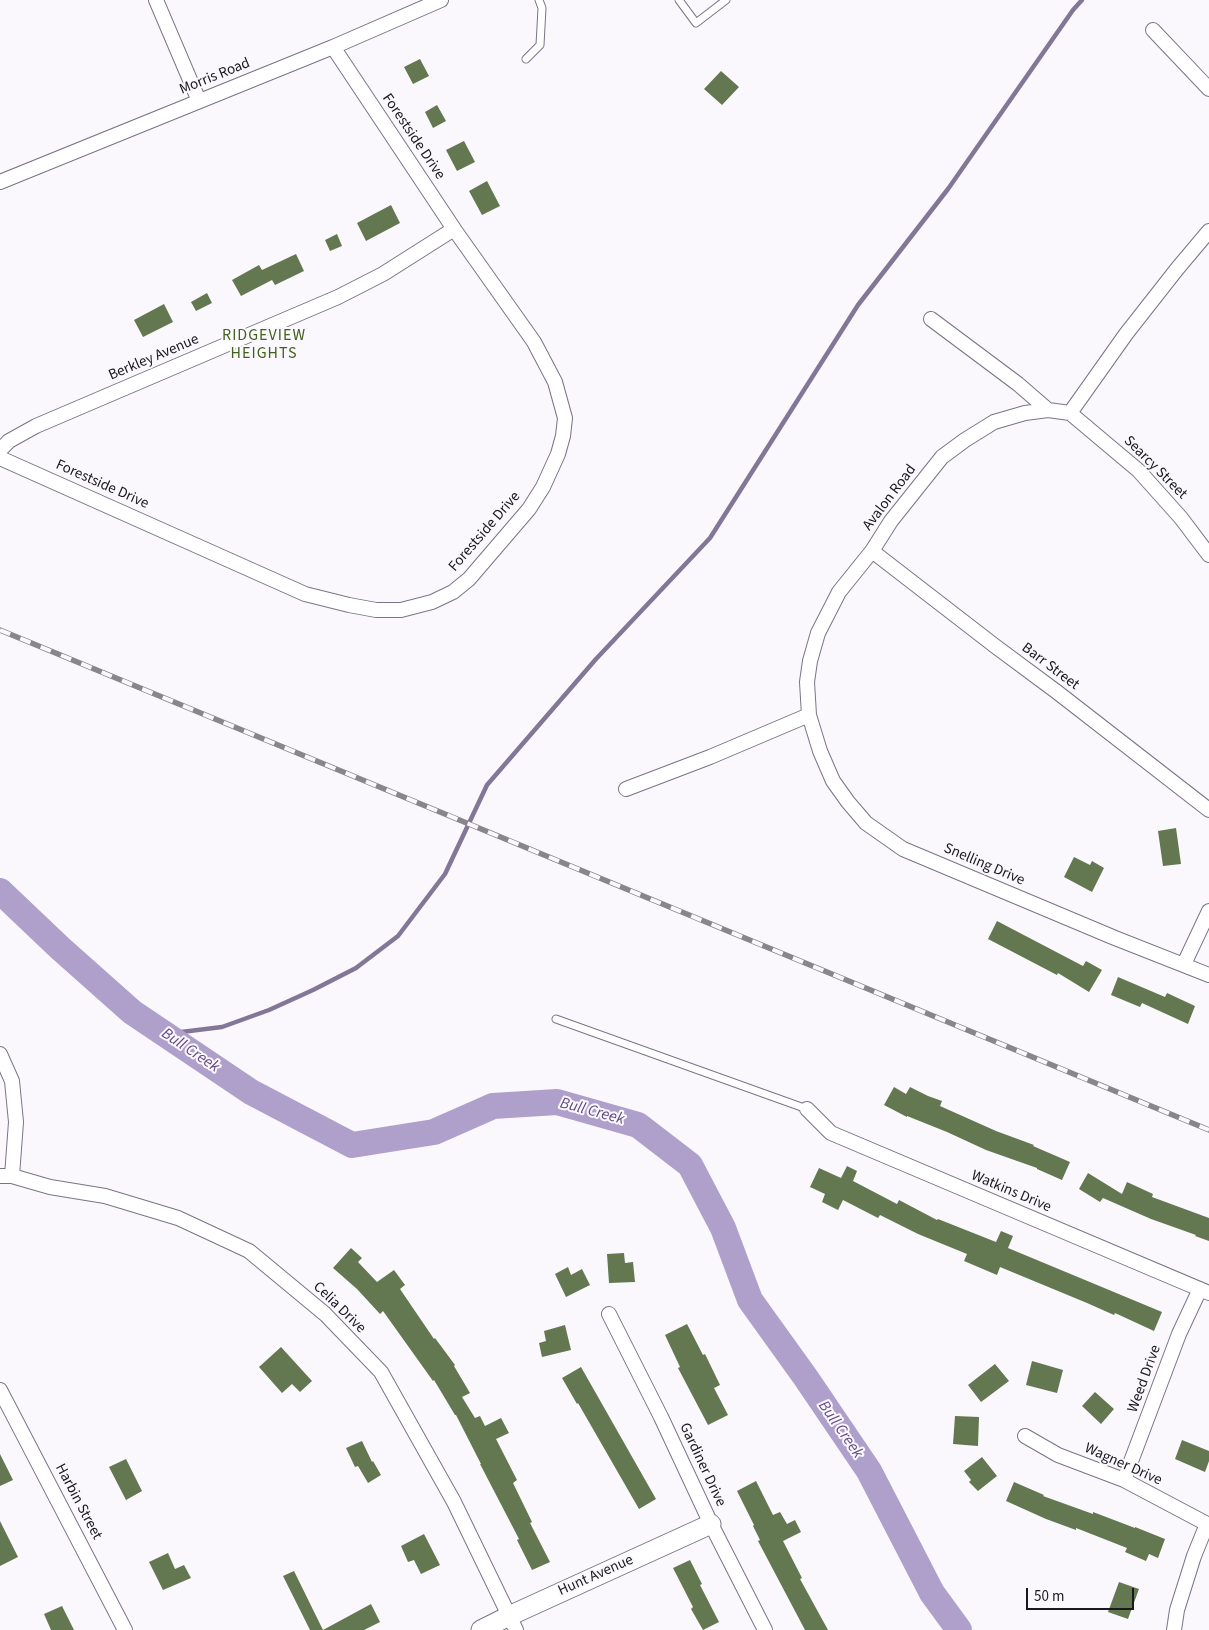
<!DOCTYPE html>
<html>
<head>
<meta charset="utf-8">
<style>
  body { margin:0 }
  #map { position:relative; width:1209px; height:1630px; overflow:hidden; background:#faf8fd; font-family:"Source Sans 3",sans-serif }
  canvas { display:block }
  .scale { position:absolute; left:1026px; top:1588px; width:108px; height:22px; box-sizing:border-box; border:2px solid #1a181f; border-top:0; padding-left:6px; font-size:15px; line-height:18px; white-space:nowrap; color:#1a181f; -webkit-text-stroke:4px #faf8fd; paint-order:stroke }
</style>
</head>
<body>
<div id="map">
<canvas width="1209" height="1630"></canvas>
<div class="scale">50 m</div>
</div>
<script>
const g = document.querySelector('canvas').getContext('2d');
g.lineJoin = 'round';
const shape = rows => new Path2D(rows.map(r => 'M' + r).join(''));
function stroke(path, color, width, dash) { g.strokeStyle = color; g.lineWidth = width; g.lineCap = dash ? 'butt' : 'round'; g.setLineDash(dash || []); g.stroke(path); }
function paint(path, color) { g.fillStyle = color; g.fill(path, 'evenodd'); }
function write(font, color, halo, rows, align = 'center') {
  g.font = font + ' "Source Sans 3",sans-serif'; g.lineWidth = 4; g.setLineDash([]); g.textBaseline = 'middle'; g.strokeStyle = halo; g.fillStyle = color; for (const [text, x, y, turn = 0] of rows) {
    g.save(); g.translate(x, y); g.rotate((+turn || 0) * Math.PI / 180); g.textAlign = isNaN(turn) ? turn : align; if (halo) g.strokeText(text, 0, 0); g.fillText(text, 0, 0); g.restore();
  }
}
const stream = shape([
  [165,1034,222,1027,269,1010,313,990,356,968,398,936,445,874,487,785,596,659,710,538,858,305,948,189,1073,10,1082,0]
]);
const river = shape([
  [0,891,60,948,132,1012,251,1092,352,1145,434,1132,493,1106,557,1102,638,1125,690,1165,723,1228,750,1300,806,1378,869,1471,932,1593,959,1630]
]);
const building = shape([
  [420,59,429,76,413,84,404,67],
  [721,71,739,87,722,105,704,89],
  [437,105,446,121,433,128,425,112],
  [464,141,475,162,457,171,446,150],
  [487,181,500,206,482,215,469,191],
  [391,205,400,223,366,241,357,223],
  [337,234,342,246,330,251,325,240],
  [296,254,304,271,275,285,272,280,241,296,232,280,259,265,262,270],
  [207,293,212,303,196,311,191,302],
  [164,304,173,322,143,337,134,320],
  [1176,828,1181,864,1163,866,1158,831],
  [1074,857,1090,865,1092,861,1104,868,1092,892,1064,877],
  [997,921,1083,966,1086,961,1102,970,1089,992,1058,973,1057,975,988,939],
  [1118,977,1165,997,1167,993,1195,1006,1188,1024,1142,1003,1140,1007,1111,995],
  [894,1087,906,1094,910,1087,928,1096,942,1101,940,1106,996,1131,1034,1145,1033,1146,1070,1162,1062,1180,1037,1169,1037,1168,986,1150,947,1132,907,1116,907,1117,884,1105],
  [847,1166,857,1171,853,1181,897,1204,899,1200,937,1220,938,1219,996,1242,1001,1231,1013,1236,1008,1248,1162,1312,1154,1331,1115,1313,1114,1315,1087,1303,1000,1267,997,1275,964,1261,967,1254,918,1234,880,1215,878,1218,843,1200,838,1210,822,1202,825,1194,810,1187,819,1168,841,1178],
  [1088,1173,1122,1194,1127,1182,1153,1194,1152,1197,1209,1218,1209,1241,1195,1236,1196,1235,1151,1219,1103,1198,1100,1202,1079,1189],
  [351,1248,362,1258,358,1262,377,1282,394,1270,405,1285,400,1289,434,1339,435,1338,455,1365,454,1366,470,1393,462,1397,475,1418,480,1416,485,1426,501,1418,509,1433,496,1439,517,1480,513,1483,532,1522,530,1523,550,1562,532,1570,517,1540,519,1539,480,1464,481,1464,456,1415,455,1415,434,1380,433,1381,383,1311,380,1314,357,1289,333,1268],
  [624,1253,625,1263,633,1262,635,1282,609,1283,607,1254],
  [568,1267,571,1275,582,1269,590,1285,566,1297,555,1274],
  [687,1324,703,1355,705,1354,720,1385,714,1388,728,1415,708,1425,678,1368,680,1367,665,1335],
  [565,1325,571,1350,542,1357,539,1343,546,1341,544,1331],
  [281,1347,312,1381,300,1392,292,1384,282,1393,259,1367],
  [1032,1361,1063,1370,1057,1393,1026,1385],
  [995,1364,1009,1381,981,1402,968,1385],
  [581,1367,656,1499,639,1509,578,1403,577,1404,562,1378],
  [1095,1392,1114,1409,1101,1424,1082,1406],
  [955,1416,979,1417,978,1446,953,1444],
  [1182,1440,1209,1451,1209,1461,1205,1472,1175,1459],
  [362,1441,372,1462,373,1461,381,1475,368,1483,358,1466,355,1467,346,1448],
  [0,1454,13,1480,0,1486],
  [982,1457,997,1476,978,1491,969,1482,971,1480,964,1471],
  [126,1459,142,1491,126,1500,109,1467],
  [756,1481,773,1515,780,1512,787,1524,795,1520,801,1532,783,1541,802,1578,800,1579,828,1630,805,1630,758,1541,760,1540,753,1526,754,1525,737,1491],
  [1014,1482,1044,1495,1043,1496,1093,1514,1093,1512,1135,1528,1135,1527,1165,1539,1158,1558,1149,1554,1146,1561,1125,1552,1127,1548,1076,1528,1076,1530,1046,1519,1006,1501],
  [0,1521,18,1557,0,1566],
  [424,1534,440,1565,421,1574,414,1560,408,1562,401,1546],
  [168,1553,175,1569,184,1565,191,1578,163,1590,149,1562],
  [690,1560,702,1584,700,1585,719,1622,703,1630,691,1609,693,1607,673,1568],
  [294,1571,323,1630,371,1604,380,1622,364,1630,310,1630,283,1576],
  [1119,1582,1139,1589,1128,1619,1108,1612],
  [62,1606,74,1630,51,1630,44,1614]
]);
const lane = shape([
  [679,0,696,23,726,0],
  [526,59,540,45,542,8,539,0],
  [556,1019,807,1109]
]);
const street = shape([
  [156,0,199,101],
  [1153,30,1209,89],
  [0,182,333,47,441,0],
  [1209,231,1177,269,1126,334,1070,413,1048,410,1025,413,994,422,965,440,942,457,891,521,872,551,839,592,818,633,810,661,807,682,809,715,820,751,833,781,848,802,866,823,903,849,1115,938,1209,975],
  [931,319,1018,384,1048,410],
  [1070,413,1139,471,1181,518,1209,555],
  [0,450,9,441,36,426,338,297,383,274,454,229],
  [0,458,305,594,349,605,376,610,401,610,432,602,453,592,469,579,529,509,543,487,558,454,563,436,565,418,555,382,534,342,454,229,333,47],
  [872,551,995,646,1057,692,1209,810],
  [626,789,710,757,809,715],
  [1184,964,1209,911],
  [0,1054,12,1081,16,1122,12,1176],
  [807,1109,831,1133,1209,1293],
  [0,1176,12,1176,50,1187,105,1196,178,1218,249,1251,325,1314,381,1372,454,1502,516,1630],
  [609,1314,661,1417,711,1524,765,1630],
  [0,1390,125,1630],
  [1025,1436,1058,1455,1124,1480,1209,1525],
  [1124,1480,1179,1334,1200,1289],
  [1174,1630,1177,1610,1194,1556,1207,1524]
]);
const secondary = shape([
  [481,1630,509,1616,711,1524]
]);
const rail = shape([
  [0,630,1209,1130]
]);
const streetNames = [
  ["Morris Road",215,77,-22],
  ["Forestside Drive",413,137,56],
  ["Berkley Avenue",154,358,-23],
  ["Searcy Street",1155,468,45],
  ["Forestside Drive",102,485,24],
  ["Avalon Road",890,498,-53],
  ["Forestside Drive",485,532,-49],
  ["Barr Street",1050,667,37],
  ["Snelling Drive",984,865,23],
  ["Watkins Drive",1011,1192,23],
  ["Celia Drive",339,1308,44],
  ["Weed Drive",1145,1379,-70],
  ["Gardiner Drive",702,1465,65],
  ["Wagner Drive",1123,1465,24],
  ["Harbin Street",78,1502,62],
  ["Hunt Avenue",596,1576,-24]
];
const neighbourhoodNames = [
  ["RIDGEVIEW",264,336],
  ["HEIGHTS",264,354]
];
const waterNames = [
  ["Bull Creek",190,1051,34],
  ["Bull Creek",592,1112,15],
  ["Bull Creek",840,1430,55]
];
stroke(stream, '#827797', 4.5);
stroke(river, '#aea0cb', 26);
paint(building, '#637750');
stroke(lane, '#7a7487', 9);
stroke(street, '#7a7487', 16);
stroke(secondary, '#7a7487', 21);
stroke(lane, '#fff', 7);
stroke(street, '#fff', 14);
stroke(secondary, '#fff', 19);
stroke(rail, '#88868c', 5.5);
stroke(rail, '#faf8fd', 4, [11]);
write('15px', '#1a181f', '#faf8fd', streetNames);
g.letterSpacing = '1px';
write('16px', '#43611e', '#faf8fd', neighbourhoodNames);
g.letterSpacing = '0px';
write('italic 16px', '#5f4a83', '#faf8fd', waterNames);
</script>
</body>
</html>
